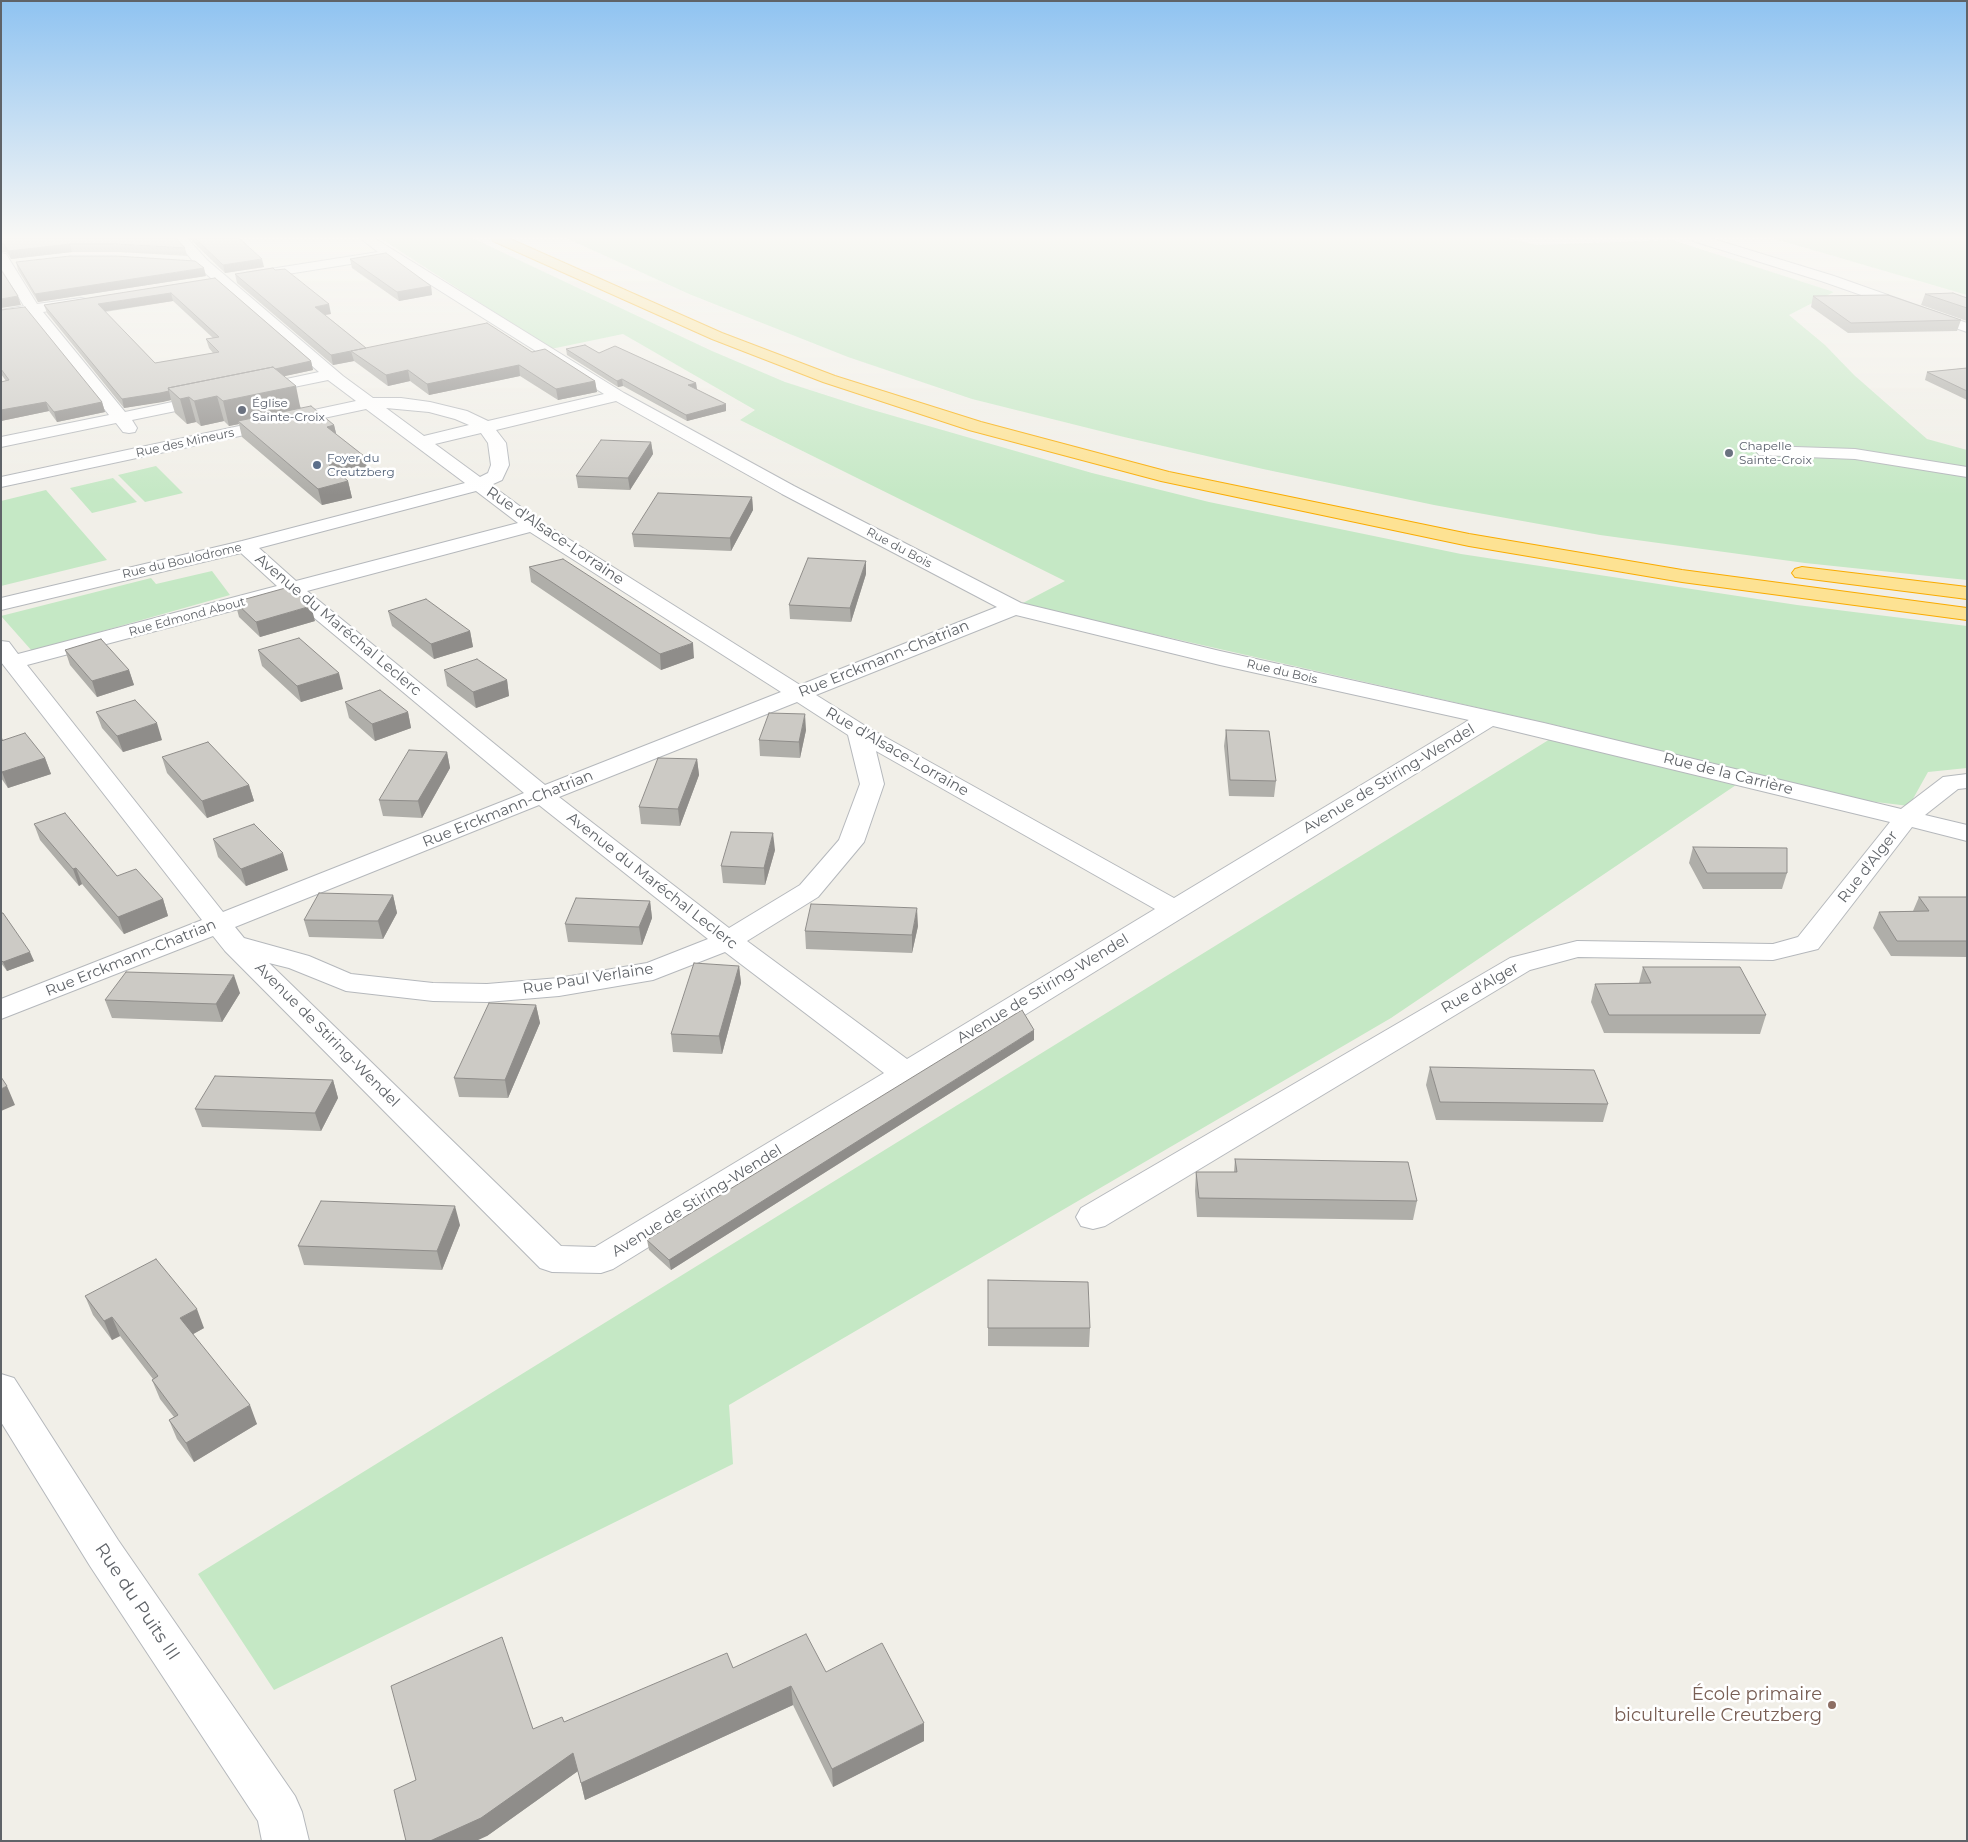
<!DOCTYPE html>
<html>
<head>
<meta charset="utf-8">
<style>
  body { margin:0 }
  #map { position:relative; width:1968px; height:1842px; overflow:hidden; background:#f1efe8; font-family:Montserrat,sans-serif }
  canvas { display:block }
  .frame { position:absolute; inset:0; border:2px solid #5f6368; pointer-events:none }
</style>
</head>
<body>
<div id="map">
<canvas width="1968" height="1842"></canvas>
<div class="frame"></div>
</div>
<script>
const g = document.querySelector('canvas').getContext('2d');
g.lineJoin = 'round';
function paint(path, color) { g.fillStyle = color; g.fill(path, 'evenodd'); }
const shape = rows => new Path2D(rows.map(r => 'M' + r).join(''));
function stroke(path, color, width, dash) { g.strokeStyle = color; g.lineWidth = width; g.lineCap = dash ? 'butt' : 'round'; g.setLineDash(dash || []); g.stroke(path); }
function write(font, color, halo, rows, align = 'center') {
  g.font = font + ' Montserrat,sans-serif'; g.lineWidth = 5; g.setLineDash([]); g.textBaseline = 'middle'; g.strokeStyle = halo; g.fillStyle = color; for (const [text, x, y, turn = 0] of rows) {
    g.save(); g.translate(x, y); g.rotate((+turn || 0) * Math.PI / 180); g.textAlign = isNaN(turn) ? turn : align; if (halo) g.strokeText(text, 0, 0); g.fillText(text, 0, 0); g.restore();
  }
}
const green = shape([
  [380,238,472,238,712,351,785,382,866,408,1092,473,1209,502,1461,554,1797,605,1967,626,1967,768,1928,772,1909,806,1736,785,1391,1018,729,1405,733,1464,274,1690,198,1574,1568,728,1021,604,1065,581,740,420,755,410,623,334,551,349],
  [566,238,1508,238,1537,245,1672,240,1834,292,1789,315,1825,345,1854,375,1927,439,1967,450,1967,580,1805,563,1600,535,1434,505,1263,469,1124,437,972,399,848,357,689,294],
  [1772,238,1967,238,1967,295],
  [156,466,183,493,145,502,118,475],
  [113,478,137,502,92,513,70,488],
  [46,490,107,560,1,586,1,501],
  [212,571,230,595,32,651,1,616,151,578,156,584]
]);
const street = shape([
  [174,238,187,238,207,260,343,376,373,398,401,398,430,402,467,411,488,421,604,394,388,258,250,280,245,279,243,276,245,273,378,252,360,238,374,238,624,393,794,486,1021,603,1220,651,1544,723,1901,809,1943,777,1967,774,1967,788,1958,789,1925,815,1967,825,1967,841,1912,827,1818,949,1773,960,1578,957,1530,970,1105,1226,1093,1229,1081,1226,1076,1217,1081,1208,1510,958,1577,941,1773,944,1798,937,1890,822,1493,726,613,1269,601,1273,552,1272,540,1268,225,951,213,936,1,1019,1,999,202,920,1,662,1,641,9,642,18,654,277,586,241,553,1,610,1,598,242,541,465,483,366,409,1,487,1,477,356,401,328,380,255,395,249,393,247,390,249,387,319,372,197,266,174,238],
  [616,401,782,494,997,607,800,685,540,521,491,485,502,480,509,465,506,443,496,430,616,401],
  [386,408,429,412,455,419,469,425,424,436,386,408],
  [481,433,488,443,491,465,488,473,480,477,435,444,481,433],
  [476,491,518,523,296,581,259,548,476,491],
  [530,532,781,692,545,785,307,591,530,532],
  [288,596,524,793,223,912,27,665,288,596],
  [1016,615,1220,665,1469,720,1174,898,867,727,816,695,1016,615],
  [797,702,848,735,860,784,839,840,800,885,729,928,559,797,797,702],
  [876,751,1155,909,907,1059,747,941,818,897,864,842,884,784,876,751],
  [539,805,708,939,647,963,559,978,487,984,433,983,351,974,309,956,244,938,235,927,539,805],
  [725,952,884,1073,595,1247,561,1246,269,963,289,968,346,991,433,1001,487,1002,559,996,653,980,725,952],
  [1692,238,1710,238,1834,276,1967,323,1967,332,1824,282,1693,241,1692,238],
  [1,253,6,254,37,304,81,298,86,299,88,302,86,305,43,312,125,412,210,394,216,396,218,399,216,402,210,404,132,420,137,428,135,432,129,433,123,432,116,423,1,447,1,437,109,415,29,314,1,318,1,310,24,306,1,268,1,253],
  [1765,446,1855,449,1967,467,1967,477,1855,459,1759,455,1756,451,1759,447,1765,446],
  [1,1374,14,1378,118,1540,295,1796,302,1812,309,1841,262,1841,258,1821,90,1566,1,1422,1,1374]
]);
const highway = shape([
  [492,238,508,238,722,333,835,376,981,422,1169,472,1469,534,1682,570,1967,608,1967,620,1682,582,1469,546,1161,481,969,430,823,382,712,339,493,241,492,238],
  [1802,567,1967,587,1967,599,1795,577,1792,573,1795,569,1802,567]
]);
const wall = shape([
  [1,238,185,248,187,256,118,252,72,252,11,259,6,252,1,252],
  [189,238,239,238,264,267,225,273],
  [350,259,431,286,432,295,399,301,352,268],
  [16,262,206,276,38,302,18,270],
  [235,274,331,314,325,315,366,348,532,352,595,381,597,392,558,400,520,376,429,395,410,381,388,386,354,361,333,365,237,283],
  [215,278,311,361,313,370,284,376,301,408,334,425,336,434,364,456,368,472,344,478,348,481,352,498,322,505,242,437,239,424,229,426,224,421,201,426,196,422,187,424,175,413,171,400,124,408,47,313,44,305],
  [173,301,213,338,206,339,209,348,213,353,155,363,105,312],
  [1925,294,1967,298,1967,321,1921,305],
  [1813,296,1961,320,1957,331,1848,333,1811,307],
  [1,310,102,402,105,412,57,422,49,411,1,421,1,382,6,381,1,374],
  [566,349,599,353,696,383,697,390,726,411,687,421,623,386,618,387,567,355],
  [1967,368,1967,400,1925,380,1927,372],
  [651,442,653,454,630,490,578,488,576,476],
  [752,497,753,510,731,551,634,547,632,534],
  [529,567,694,658,661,670,531,582],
  [866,574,851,622,790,619,789,605],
  [235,602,315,621,260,637,239,617],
  [388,611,470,631,473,647,434,659,392,626],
  [65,650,129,670,134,685,97,697,70,665],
  [258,650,343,689,301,702,262,666],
  [444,670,507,680,509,696,476,708,447,686],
  [345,702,408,712,411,728,375,741,349,718],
  [96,712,162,740,123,752,102,728],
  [806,730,800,758,760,756,759,740],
  [1226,730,1276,781,1274,797,1229,796,1224,746],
  [1,736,3,740,45,758,51,774,8,788,1,778],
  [447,752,450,768,422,818,383,816,379,800],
  [162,757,249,785,254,801,207,818,167,773],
  [697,759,699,775,680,826,641,824,639,807],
  [34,824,117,876,163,899,168,916,124,934,82,884,79,886,40,840],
  [213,839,288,870,246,886,218,857],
  [1693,847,1787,873,1782,889,1703,889,1689,863],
  [775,850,765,885,723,883,721,866],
  [393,895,397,913,383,939,309,937,304,920],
  [1919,897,1967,897,1967,957,1891,956,1873,928,1879,912,1913,911],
  [650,901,652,918,642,945,568,942,565,924],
  [1,913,34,961,7,971,1,963],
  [918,926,912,953,806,949,805,931],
  [739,966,741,983,722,1054,673,1052,671,1034],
  [1643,967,1766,1015,1760,1034,1604,1033,1591,1002,1595,984,1639,983],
  [240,993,222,1022,112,1018,105,1000],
  [536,1005,540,1023,508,1098,459,1097,454,1078],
  [1034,1040,671,1270,649,1250,647,1240],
  [1430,1067,1608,1104,1603,1122,1436,1120,1426,1085],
  [333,1080,338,1098,321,1131,202,1127,195,1109],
  [1235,1159,1417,1201,1413,1220,1197,1217,1195,1191,1196,1172,1234,1172],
  [460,1225,442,1270,304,1265,298,1246],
  [988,1280,1090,1328,1089,1347,988,1346],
  [85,1296,204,1328,193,1334,257,1424,194,1462,177,1439,169,1420,174,1417,160,1399,152,1380,153,1379,120,1336,112,1340,93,1315],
  [733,1668,826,1672,924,1741,833,1787,793,1705,585,1800,578,1771,487,1836,533,1729,564,1722]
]);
const shadedWall = shape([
  [70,244,72,252,11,259,8,251],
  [262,259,264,267,225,273,223,265],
  [204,268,206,276,38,302,35,294],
  [431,286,432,295,399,301,397,292],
  [171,293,173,301,100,312,98,304],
  [18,296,21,305,1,308,1,299],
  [329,304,331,314,317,316,315,307],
  [351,351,354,361,333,365,331,355],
  [311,361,313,370,180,399,171,391],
  [519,365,520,376,429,395,427,384],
  [408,370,410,381,388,386,386,375],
  [622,379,623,386,618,387,617,381],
  [595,381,597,392,558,400,556,389],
  [696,383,697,390,688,385],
  [296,386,301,411,238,421,239,424,229,426,223,401],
  [169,391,171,400,163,402,124,408,122,399],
  [217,396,224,421,201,426,194,401],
  [189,397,196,422,187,424,180,399],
  [46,402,49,411,1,421,1,410],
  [102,402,105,412,57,422,54,412],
  [726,404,726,411,687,421,686,415],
  [334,425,338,441,327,427],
  [651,442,653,454,630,490,628,478],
  [364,456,368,472,332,481,328,464],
  [348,481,352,498,322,505,318,489],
  [752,497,753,510,731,551,730,538],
  [866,561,866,574,851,622,850,608],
  [311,606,315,621,260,637,256,622],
  [470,631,473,647,434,659,431,644],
  [693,643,694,658,661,670,660,654],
  [129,670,134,685,97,697,92,681],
  [339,673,343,689,301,702,297,686],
  [507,680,509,696,476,708,473,692],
  [408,712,411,728,375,741,372,724],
  [805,714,806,730,800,758,799,742],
  [157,723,162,740,123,752,117,736],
  [447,752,450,768,422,818,418,801],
  [45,758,51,774,8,788,2,772],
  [697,759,699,775,680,826,678,809],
  [249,785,254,801,207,818,202,801],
  [773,833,775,850,765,885,764,868],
  [283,853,288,870,246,886,241,869],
  [76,868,82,884,79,886,73,869],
  [393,895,397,913,383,939,378,921],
  [163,899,168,916,124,934,118,917],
  [650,901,652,918,642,945,639,927],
  [917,908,918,926,912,953,912,935],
  [30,952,34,961,7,971,3,962],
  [739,966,741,983,722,1054,719,1036],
  [234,975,240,993,222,1022,216,1004],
  [536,1005,540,1023,508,1098,505,1080],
  [1034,1030,1034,1040,671,1270,669,1260],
  [333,1080,338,1098,321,1131,315,1113],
  [7,1086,15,1105,1,1111,1,1089],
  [455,1206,460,1225,442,1270,437,1251],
  [197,1309,204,1328,188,1337,180,1318],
  [112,1317,120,1336,112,1340,104,1321],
  [250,1405,257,1424,194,1462,186,1443],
  [791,1686,793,1705,585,1800,581,1783],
  [924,1723,924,1741,833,1787,832,1769],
  [573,1753,578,1771,487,1836,476,1841,430,1841]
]);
const building = shape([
  [1,238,176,238,185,248,116,244,70,244,8,251,4,244,1,244,1,238],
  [195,238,239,238,262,259,223,265,195,238],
  [386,253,431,286,397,292,350,259,386,253],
  [70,256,116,256,195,261,204,268,35,294,16,262,70,256],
  [273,268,275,270,285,269,329,304,315,307,366,348,331,355,235,274,273,268],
  [1,270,18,296,1,299,1,270],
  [215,278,311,361,275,369,273,367,168,388,169,391,160,393,122,399,44,305,215,278],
  [171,293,219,337,206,339,219,352,155,363,98,304,171,293],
  [1953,293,1967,298,1967,308,1925,294,1953,293],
  [1888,295,1961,320,1851,323,1813,296,1888,295],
  [25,307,102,402,54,412,46,402,1,410,1,382,9,380,1,369,1,310,25,307],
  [487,323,532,352,545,349,595,381,556,389,519,365,427,384,408,370,386,375,351,351,487,323],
  [585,345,599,353,615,346,696,383,688,385,726,404,686,415,622,379,617,381,566,349,585,345],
  [273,367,296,386,223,401,217,396,194,401,189,397,180,399,168,388,273,367],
  [1967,368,1967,391,1927,372,1967,368],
  [311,406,334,425,327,427,364,456,328,464,348,481,318,489,238,421,311,406],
  [601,440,651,442,628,478,576,476,601,440],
  [658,493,752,497,730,538,632,534,658,493],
  [808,558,866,561,850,608,789,605,808,558],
  [563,559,693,643,660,654,529,567,563,559],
  [289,587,311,606,256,622,235,602,289,587],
  [426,599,470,631,431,644,388,611,426,599],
  [299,638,339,673,297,686,258,650,299,638],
  [101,639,129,670,92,681,65,650,101,639],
  [477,659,507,680,473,692,444,670,477,659],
  [380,690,408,712,372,724,345,702,380,690],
  [135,700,157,723,117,736,96,712,135,700],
  [769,713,805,714,799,742,759,740,769,713],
  [1226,730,1269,731,1276,781,1230,780,1226,730],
  [25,733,45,758,2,772,1,770,1,741,25,733],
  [208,742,249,785,202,801,162,757,208,742],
  [409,750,447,752,418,801,379,800,409,750],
  [658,758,697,759,678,809,639,807,658,758],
  [65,813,117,876,136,869,163,899,118,917,76,868,73,869,34,824,65,813],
  [254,824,283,853,241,869,213,839,254,824],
  [731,832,773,833,764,868,721,866,731,832],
  [1693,847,1787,848,1787,873,1707,873,1693,847],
  [319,893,393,895,378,921,304,920,319,893],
  [1919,897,1967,897,1967,941,1897,941,1879,912,1929,911,1919,897],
  [576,898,650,901,639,927,565,924,576,898],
  [811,904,917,908,912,935,805,931,811,904],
  [1,913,3,913,30,952,3,962,1,960,1,913],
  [694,963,739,966,719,1036,671,1034,694,963],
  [1643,967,1740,967,1766,1015,1609,1015,1595,984,1651,983,1643,967],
  [126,972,234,975,216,1004,105,1000,126,972],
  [489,1003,536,1005,505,1080,454,1078,489,1003],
  [1022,1010,1034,1030,669,1260,647,1240,1022,1010],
  [1430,1067,1594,1070,1608,1104,1440,1102,1430,1067],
  [215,1076,333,1080,315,1113,195,1109,215,1076],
  [1,1077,7,1086,1,1089,1,1077],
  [1235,1159,1408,1162,1417,1201,1199,1198,1196,1172,1237,1172,1235,1159],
  [321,1201,455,1206,437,1251,298,1246,321,1201],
  [156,1259,197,1309,180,1318,250,1405,186,1443,169,1420,178,1415,152,1380,158,1376,112,1317,104,1321,85,1296,156,1259],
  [988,1280,1088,1282,1090,1328,988,1328,988,1280],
  [806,1634,826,1672,882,1643,924,1723,832,1769,791,1686,581,1783,573,1753,481,1818,430,1841,406,1841,394,1790,416,1780,391,1686,502,1637,533,1729,562,1717,564,1722,727,1653,733,1668,806,1634]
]);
const markers = [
  [242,410,5,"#6b7280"],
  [1729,453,5,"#6b7280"],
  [317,465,5,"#5c6f8a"],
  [1832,1705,5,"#8d6e63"]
];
const farWorshipnames = [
  ["Église",252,403],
  ["Sainte-Croix",252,417],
  ["Chapelle",1739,446],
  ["Sainte-Croix",1739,460]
];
const farStreetnames = [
  ["Rue des Mineurs",185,443,-12],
  ["Rue du Bois",899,548,28],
  ["Rue du Boulodrome",182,561,-13],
  ["Rue Edmond About",187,617,-15],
  ["Rue du Bois",1282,672,13]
];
const farServicenames = [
  ["Foyer du",327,458],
  ["Creutzberg",327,472]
];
const streetNames = [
  ["Rue d'Alsace-Lorraine",555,536,34],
  ["Avenue du Maréchal Leclerc",338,625,40],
  ["Rue Erckmann-Chatrian",884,659,-22],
  ["Rue d'Alsace-Lorraine",897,752,30],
  ["Rue de la Carrière",1728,774,14],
  ["Avenue de Stiring-Wendel",1389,779,-31],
  ["Rue Erckmann-Chatrian",508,809,-22],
  ["Rue d'Alger",1868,867,-52],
  ["Avenue du Maréchal Leclerc",652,881,38],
  ["Rue Erckmann-Chatrian",131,958,-22],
  ["Rue Paul Verlaine",588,979,-9],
  ["Rue d'Alger",1480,988,-30],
  ["Avenue de Stiring-Wendel",1043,989,-31],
  ["Avenue de Stiring-Wendel",327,1035,45],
  ["Avenue de Stiring-Wendel",697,1201,-32]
];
const nearStreetnames = [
  ["Rue du Puits III",137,1602,56]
];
const nearEducationnames = [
  ["École primaire",1822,1695],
  ["biculturelle Creutzberg",1822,1716]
];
paint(green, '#c5e8c5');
stroke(street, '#b5b8bc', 2);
stroke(highway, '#f9ab00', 2);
paint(street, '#fff');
paint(highway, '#fde293');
paint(wall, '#afaea9');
paint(shadedWall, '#8f8d8a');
paint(building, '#cccac5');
stroke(building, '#8f8d8a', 1);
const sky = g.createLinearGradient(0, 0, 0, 495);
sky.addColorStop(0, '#8fc3f1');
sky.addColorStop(0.48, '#f9f8f5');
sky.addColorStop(1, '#f9f8f500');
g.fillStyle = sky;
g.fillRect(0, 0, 1968, 495);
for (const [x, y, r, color] of markers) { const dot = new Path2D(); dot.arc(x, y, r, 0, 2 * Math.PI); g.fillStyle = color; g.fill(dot); stroke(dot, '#fff', 2); }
write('12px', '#5b616d', '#fff', farWorshipnames, 'left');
write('12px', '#5f6368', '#fff', farStreetnames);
write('12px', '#4e5e75', '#fff', farServicenames, 'left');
write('15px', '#5f6368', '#fff', streetNames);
write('18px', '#5f6368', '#fff', nearStreetnames);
write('18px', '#785e54', '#fff', nearEducationnames, 'right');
</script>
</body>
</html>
